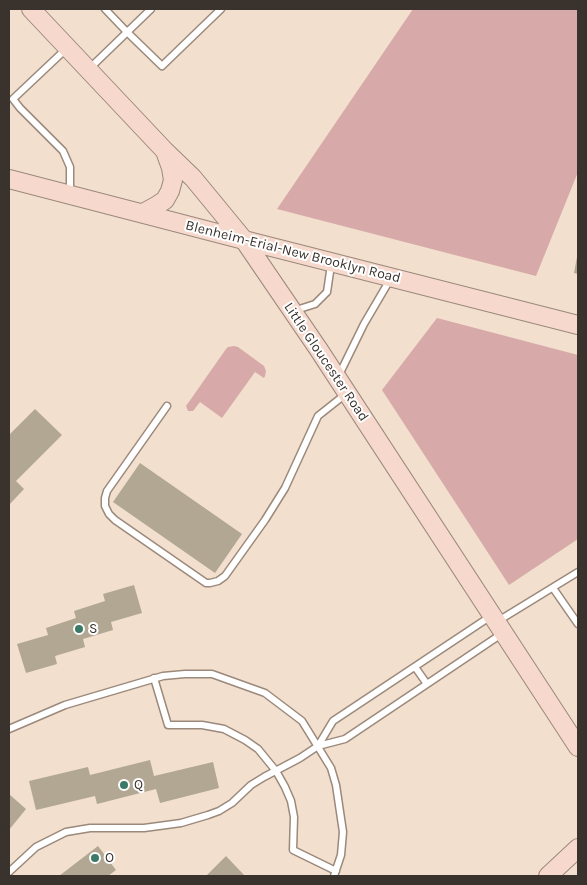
<!DOCTYPE html>
<html>
<head>
<meta charset="utf-8">
<style>
  body { margin:0 }
  #map { position:relative; width:587px; height:885px; overflow:hidden; background:#f2dfce; font-family:Karla,sans-serif }
  canvas { display:block }
  .frame { position:absolute; inset:0; border:10px solid #3a332d; pointer-events:none }
</style>
</head>
<body>
<div id="map">
<canvas width="587" height="885"></canvas>
<div class="frame"></div>
</div>
<script>
const g = document.querySelector('canvas').getContext('2d');
g.lineJoin = 'round';
function paint(path, color) { g.fillStyle = color; g.fill(path, 'evenodd'); }
const shape = rows => new Path2D(rows.map(r => 'M' + r).join(''));
function stroke(path, color, width, dash) { g.strokeStyle = color; g.lineWidth = width; g.lineCap = dash ? 'butt' : 'round'; g.setLineDash(dash || []); g.stroke(path); }
function write(font, color, halo, rows, align = 'center') {
  g.font = font + ' Karla,sans-serif'; g.lineWidth = 4; g.setLineDash([]); g.textBaseline = 'middle'; g.strokeStyle = halo; g.fillStyle = color; for (const [text, x, y, turn = 0] of rows) {
    g.save(); g.translate(x, y); g.rotate((+turn || 0) * Math.PI / 180); g.textAlign = isNaN(turn) ? turn : align; if (halo) g.strokeText(text, 0, 0); g.fillText(text, 0, 0); g.restore();
  }
}
const green = shape([
  [413,9,578,9,578,172,536,276,277,209],
  [437,318,578,355,578,539,509,585,382,390],
  [234,346,238,347,264,366,266,371,265,376,264,378,255,372,222,418,200,402,193,411,188,411,186,406,226,349,228,347]
]);
const building = shape([
  [577,257,578,257,578,274,574,273],
  [35,409,62,435,16,481,24,489,9,505,9,435],
  [140,463,242,534,215,573,113,502],
  [134,585,142,613,111,622,113,630,83,639,85,647,55,656,57,664,26,673,17,644,48,635,46,628,76,618,74,611,105,601,103,594],
  [150,760,154,776,213,762,219,788,160,803,156,789,97,804,95,796,36,810,29,781,88,767,90,775],
  [9,794,26,809,9,830],
  [98,846,116,870,108,876,59,876],
  [226,856,245,876,206,876]
]);
const lane = shape([
  [105,9,127,32,162,66,221,9],
  [66,49,13,99,20,108,63,151,70,167,70,193],
  [89,69,151,9],
  [293,311,315,304,327,292,331,265],
  [339,375,364,324,391,278],
  [167,406,107,491,105,498,105,506,109,514,115,520,206,583,210,583,218,581,225,576,265,520,285,488,318,416,347,393],
  [553,588,578,624],
  [498,621,578,572],
  [415,667,427,684],
  [154,678,168,725,202,725,224,729,245,740,258,749,276,771,285,787,291,801,294,817,293,850,336,871],
  [9,729,65,705,163,676,185,674,212,674,265,693,302,721,331,768,336,785,343,832,341,855,334,876],
  [318,746,333,721,491,616],
  [9,872,36,847,66,832,90,828,144,828,159,826,181,823,208,815,219,811,232,803,251,785,264,777,300,758,318,746,345,739,503,633]
]);
const secondary = shape([
  [31,9,165,151,193,178,244,240,319,350,578,747],
  [9,179,244,240,578,325],
  [143,213,156,206,165,200,170,191,173,180,171,168,166,154],
  [548,876,578,848]
]);
const markers = [
  [79,629,5,"#3b7a67"],
  [124,785,5,"#3b7a67"],
  [95,858,5,"#3b7a67"]
];
const streetNames = [
  ["Blenheim-Erial-New Brooklyn Road",293,252,14],
  ["Little Gloucester Road",326,362,56]
];
const poiNames = [
  ["S",89,629],
  ["Q",134,785],
  ["O",105,858]
];
paint(green, '#d7aaa9');
paint(building, '#b1a793');
stroke(lane, '#9b897b', 9);
stroke(secondary, '#9b897b', 20);
stroke(lane, '#fff', 6);
stroke(secondary, '#f6d8cc', 18);
for (const [x, y, r, color] of markers) { const dot = new Path2D(); dot.arc(x, y, r, 0, 2 * Math.PI); g.fillStyle = color; g.fill(dot); stroke(dot, '#fff', 2); }
write('14px', '#3a332d', '#fff', streetNames);
write('14px', '#3a332d', '#fff', poiNames, 'left');
</script>
</body>
</html>
